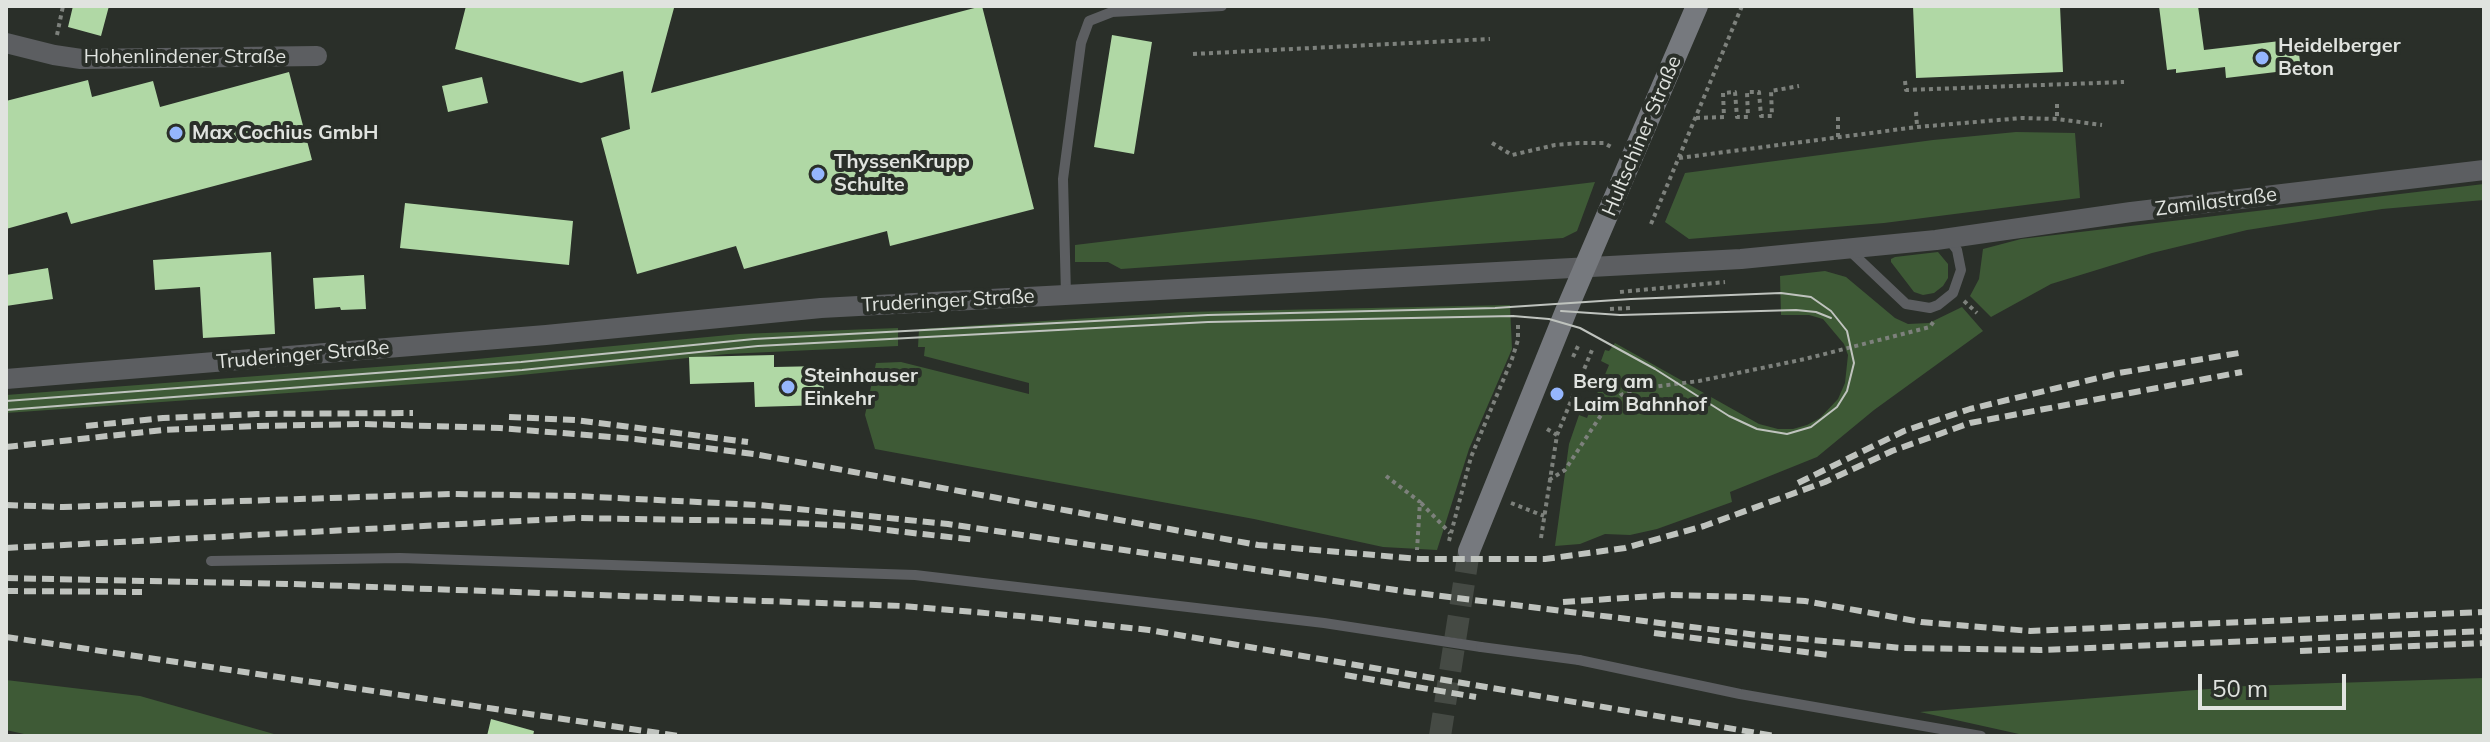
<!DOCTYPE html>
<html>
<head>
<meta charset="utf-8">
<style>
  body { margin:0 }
  #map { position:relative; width:2490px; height:742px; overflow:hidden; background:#2a2f29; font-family:Mulish,sans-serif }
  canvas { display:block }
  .frame { position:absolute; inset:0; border:8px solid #e0e3df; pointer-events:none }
  .scale { position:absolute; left:2198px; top:674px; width:148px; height:36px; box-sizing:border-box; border:4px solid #e0e3df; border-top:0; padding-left:10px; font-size:24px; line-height:28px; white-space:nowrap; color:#e0e3df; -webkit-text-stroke:6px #2a2f29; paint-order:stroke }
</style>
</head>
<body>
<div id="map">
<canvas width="2490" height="742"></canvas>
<div class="frame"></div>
<div class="scale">50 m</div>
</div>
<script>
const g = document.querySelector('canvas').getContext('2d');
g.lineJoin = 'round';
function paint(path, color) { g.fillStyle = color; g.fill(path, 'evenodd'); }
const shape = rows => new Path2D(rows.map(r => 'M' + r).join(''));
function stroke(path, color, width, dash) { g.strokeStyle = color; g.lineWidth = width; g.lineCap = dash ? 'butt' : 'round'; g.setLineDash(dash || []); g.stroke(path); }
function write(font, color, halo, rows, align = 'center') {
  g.font = font + ' Mulish,sans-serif'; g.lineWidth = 8; g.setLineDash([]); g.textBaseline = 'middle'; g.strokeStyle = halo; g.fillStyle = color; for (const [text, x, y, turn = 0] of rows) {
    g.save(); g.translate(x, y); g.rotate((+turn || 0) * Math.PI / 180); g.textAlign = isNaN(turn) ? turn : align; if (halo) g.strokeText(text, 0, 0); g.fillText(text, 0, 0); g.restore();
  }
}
const green = shape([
  [2016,132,2075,133,2080,198,1884,223,1689,239,1665,222,1685,173,1933,140],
  [1595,182,1577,231,1563,238,1121,269,1108,262,1075,262,1075,245],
  [2484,184,2484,200,2382,209,2247,230,2152,253,2051,284,1991,317,1970,296,1979,279,1983,249,2021,239],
  [1938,252,1948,264,1948,278,1943,286,1934,293,1923,295,1914,292,1891,262,1891,259,1895,257],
  [1825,271,1846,277,1895,318,1908,324,1929,323,1962,307,1983,331,1874,410,1817,457,1730,492,1732,502,1657,529,1630,535,1605,534,1580,544,1555,546,1569,444,1579,415,1587,418,1609,365,1601,361,1605,350,1609,351,1615,343,1759,424,1778,429,1793,429,1807,425,1820,418,1838,399,1845,383,1848,355,1844,344,1823,319,1809,315,1781,315,1780,276],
  [1510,305,1512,349,1469,449,1437,550,1383,547,1254,519,875,449,865,415,876,363,901,362,1029,394,1029,383,924,356,925,347,918,347,919,329,1185,312],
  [898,328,898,346,727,354,472,380,6,413,6,395,456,361,739,334],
  [2484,678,2484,736,2028,736,1920,712,2246,686],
  [6,680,140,696,281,736,33,736,6,730]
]);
const building = shape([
  [73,6,109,6,101,36,68,27],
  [466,6,665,6,674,8,651,93,982,6,1034,209,890,246,887,231,744,269,736,246,637,274,601,138,630,129,623,71,581,83,455,49],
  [1913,6,2060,6,2063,72,1916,78],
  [2159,6,2198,6,2204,50,2297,39,2301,69,2226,78,2225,67,2176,73,2176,69,2167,70],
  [1112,35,1152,42,1134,154,1094,147],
  [289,72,312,160,71,224,67,212,6,229,6,101,88,80,92,97,153,81,160,107],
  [482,77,488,103,448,112,442,86],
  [405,203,573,221,569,265,400,248],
  [271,252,275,334,203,338,200,287,155,290,153,260],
  [48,268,53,299,6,306,6,275],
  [364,275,366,309,341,310,340,307,315,309,313,278],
  [774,355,774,367,823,366,824,405,755,407,754,382,690,384,689,357],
  [491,719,534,731,533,736,487,736]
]);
const secondaryTunnel = shape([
  [1440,736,1469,551]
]);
const path = shape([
  [57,35,63,6],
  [1193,54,1490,39],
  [1905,81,1906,90,2124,82],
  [2057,104,2057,119],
  [1916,112,1917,126],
  [1838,117,1838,137],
  [1696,118,1724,117,1723,93,1735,92,1737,117,1748,117,1747,92,1759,92,1761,116,1772,116,1771,91,1799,86],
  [1492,143,1512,155,1555,145,1579,143,1604,143,1613,148],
  [1679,158,1917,127,2022,118,2057,119,2102,125],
  [1651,224,1742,6],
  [1620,292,1725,282],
  [1964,301,1977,313],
  [1610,309,1630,308],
  [1573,357,1578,346],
  [1547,429,1557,435],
  [1386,476,1420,502,1417,550],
  [1549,480,1565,470,1607,406,1621,395,1636,389,1699,381,1805,359,1930,327,1934,321],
  [1421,503,1450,533],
  [1511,503,1544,516],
  [1541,538,1557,435,1592,350],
  [1449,541,1471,457,1512,359,1518,340,1518,323]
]);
const service = shape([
  [1848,249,1906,304,1930,308,1938,305,1953,293,1961,270,1957,250,1948,238],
  [1066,295,1063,179,1081,43,1089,21,1112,12,1222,6],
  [211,561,400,558,915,575,1324,623,1481,647],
  [1579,660,1740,694,1981,736]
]);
const minor = shape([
  [6,43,54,55,81,59,317,56],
  [6,379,546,335,821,308,1741,259,1936,240,2131,212,2484,170]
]);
const secondary = shape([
  [1469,551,1566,311,1697,6]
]);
const tram = shape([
  [1561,311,1620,315,1796,310,1816,312,1831,318],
  [6,401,521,362,754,339,1208,315,1495,308,1631,299,1781,293,1811,297,1831,311,1847,331,1854,363,1847,391,1837,407,1811,427,1787,434,1757,429,1729,416,1655,369,1580,328,1549,319,1513,316,1208,322,758,346,522,370,6,410]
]);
const rail = shape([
  [509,417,575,420,748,442],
  [86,426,163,418,257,414,413,413],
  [6,447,164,430,258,426,363,424,500,428,635,439,754,454,1258,545,1420,559,1545,559,1625,548,1704,526,1825,482,1892,451,1970,423,2242,372],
  [1798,483,1904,431,1970,409,2119,373,2239,353],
  [6,505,63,507,450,494,576,496,758,505,948,524,1409,592,1757,635,1902,648,2041,650,2484,631],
  [6,548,576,518,757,521,850,526,976,540],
  [6,578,291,584,903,606,1020,616,1149,630,1775,736],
  [6,591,142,592],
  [1563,602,1670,595,1746,597,1805,601,1921,622,2030,631,2484,612],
  [1654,633,1828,655],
  [6,637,679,736],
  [2300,651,2484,643],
  [1345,675,1476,697]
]);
const serviceBridge = shape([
  [1481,647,1579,660]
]);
const markers = [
  [2262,58,8,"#95b6fd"],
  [176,133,8,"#95b6fd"],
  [818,174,8,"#95b6fd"],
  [788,387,8,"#95b6fd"],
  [1557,394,8,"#95b6fd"]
];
const poiNames = [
  ["Heidelberger",2278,46],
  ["Beton",2278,69],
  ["Max Cochius GmbH",192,133],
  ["ThyssenKrupp",834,162],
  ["Schulte",834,185],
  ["Steinhauser",804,376],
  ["Einkehr",804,399],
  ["Berg am",1573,382],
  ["Laim Bahnhof",1573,405]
];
const streetNames = [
  ["Hohenlindener Straße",185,57],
  ["Hultschiner Straße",1642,136,-67],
  ["Zamilastraße",2216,202,-7],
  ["Truderinger Straße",948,301,-3],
  ["Truderinger Straße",303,355,-5]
];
paint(green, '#3e5a36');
paint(building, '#b0d8a5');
stroke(secondaryTunnel, '#454a44', 22, [22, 11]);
stroke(path, '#7d817c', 4, [4, 4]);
stroke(service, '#5c5e61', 10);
stroke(minor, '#5c5e61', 20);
stroke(secondary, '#76797e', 22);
stroke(tram, '#bfc3be', 2);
stroke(rail, '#bfc3be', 6, [12, 6]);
stroke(serviceBridge, '#5c5e61', 10);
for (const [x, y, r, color] of markers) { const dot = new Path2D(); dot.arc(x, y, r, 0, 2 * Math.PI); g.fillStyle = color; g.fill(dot); stroke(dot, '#2a2f29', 3); }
write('bold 20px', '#e0e3df', '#2a2f29', poiNames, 'left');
write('20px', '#e0e3df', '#2a2f29', streetNames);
</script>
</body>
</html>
